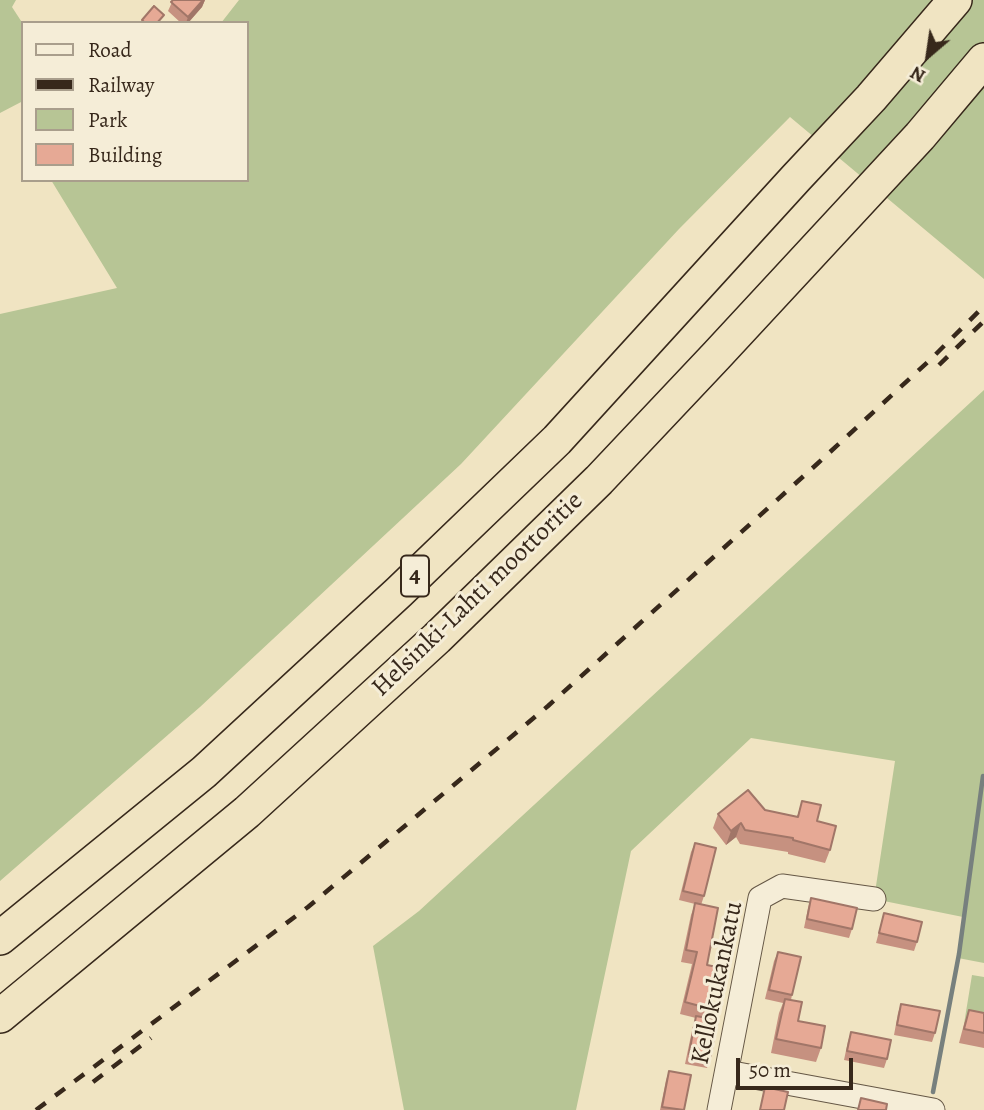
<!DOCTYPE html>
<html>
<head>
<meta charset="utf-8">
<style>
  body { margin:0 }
  #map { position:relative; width:984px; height:1110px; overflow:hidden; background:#f0e4c2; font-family:Alegreya,serif }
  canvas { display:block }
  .legend { position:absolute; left:21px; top:21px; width:228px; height:161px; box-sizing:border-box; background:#f5edd7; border:2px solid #a99e8c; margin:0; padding:9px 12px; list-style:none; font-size:21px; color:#37281b }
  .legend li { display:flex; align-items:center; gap:14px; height:35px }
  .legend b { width:35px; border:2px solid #a99e8c }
  .north { position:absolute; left:893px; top:21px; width:70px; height:70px; -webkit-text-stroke:5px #f5edd7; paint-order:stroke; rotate:209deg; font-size:19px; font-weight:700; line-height:28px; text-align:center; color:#37281b }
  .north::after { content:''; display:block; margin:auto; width:24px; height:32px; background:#37281b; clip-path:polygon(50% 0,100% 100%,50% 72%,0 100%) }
  .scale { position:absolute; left:736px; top:1058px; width:117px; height:32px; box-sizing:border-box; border:4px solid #37281b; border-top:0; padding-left:9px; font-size:21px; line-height:24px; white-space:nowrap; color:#37281b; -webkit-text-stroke:5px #f5edd7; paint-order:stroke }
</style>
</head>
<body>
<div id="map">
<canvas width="984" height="1110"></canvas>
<ul class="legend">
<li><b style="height:9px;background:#f5edd7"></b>Road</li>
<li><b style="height:9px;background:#37281b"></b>Railway</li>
<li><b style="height:19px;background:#b7c595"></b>Park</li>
<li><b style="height:19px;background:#e6a995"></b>Building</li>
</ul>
<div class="north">N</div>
<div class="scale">50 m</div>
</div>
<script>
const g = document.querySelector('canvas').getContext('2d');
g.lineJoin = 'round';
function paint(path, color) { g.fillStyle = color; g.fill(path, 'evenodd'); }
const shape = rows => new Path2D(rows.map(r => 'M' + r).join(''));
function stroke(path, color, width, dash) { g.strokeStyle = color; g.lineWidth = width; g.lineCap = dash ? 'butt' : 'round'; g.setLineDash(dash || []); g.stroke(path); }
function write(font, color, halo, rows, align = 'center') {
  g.font = font + ' Alegreya,serif'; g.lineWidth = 6; g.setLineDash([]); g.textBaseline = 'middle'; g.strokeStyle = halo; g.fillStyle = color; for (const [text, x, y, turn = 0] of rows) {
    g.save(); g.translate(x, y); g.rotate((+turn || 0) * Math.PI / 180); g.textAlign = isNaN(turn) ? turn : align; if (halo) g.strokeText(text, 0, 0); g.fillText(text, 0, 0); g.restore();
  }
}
const green = shape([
  [0,0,16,0,12,7,23,24,23,101,0,113],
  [239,0,984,0,984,279,790,117,679,229,461,464,200,707,0,881,0,314,117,288,51,180,247,180,247,23,221,23],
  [984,390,984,963,958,958,963,917,874,899,895,761,751,738,631,851,576,1110,404,1110,373,946,419,911],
  [972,975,984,977,984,1027,964,1024]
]);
const stream = shape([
  [933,1092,959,954,983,776]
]);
const minor = shape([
  [727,1072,933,1110],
  [719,1110,760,898,782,886,874,899]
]);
const highway = shape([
  [0,938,204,772,399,592,557,440,796,178,871,98,955,0],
  [0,1016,247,812,437,638,599,480,717,355,920,136,984,60]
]);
const rail = shape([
  [939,365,984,321],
  [93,1082,151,1038],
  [36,1110,308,907,548,706,817,464,931,359,984,306]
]);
const wall = shape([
  [173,0,205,0,202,7,188,23,181,23,168,11],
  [802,801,817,821,830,850,825,863,788,854,788,852,740,844,736,837,726,845,713,828,718,814,797,817],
  [695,843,704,896,701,905,707,965,707,1008,703,1018,710,1058,707,1068,685,1064,693,1026,696,1018,680,1014,692,964,681,962,691,915,695,904,679,900,691,852],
  [811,898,852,929,849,938,804,928,808,908],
  [884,913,917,942,914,951,876,943],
  [778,952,792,995,791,1000,798,1021,821,1048,816,1062,771,1053,779,1013,783,1003,765,999,774,961],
  [901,1004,935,1033,932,1042,894,1035,898,1013],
  [969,1010,984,1013,984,1048,959,1043,964,1024],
  [851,1032,887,1059,884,1068,844,1060,848,1041],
  [669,1071,684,1110,660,1110,666,1080]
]);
const shadedWall = shape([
  [203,0,205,0,202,7,188,23,186,23,188,17],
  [741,823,736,837,726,845,731,831]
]);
const building = shape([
  [173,0,203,0,188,17,171,2,173,0],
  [154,6,164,15,157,23,145,23,142,20,154,6],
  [748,790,765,810,798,817,802,801,821,805,817,821,836,826,830,850,793,840,793,838,745,830,741,823,731,831,718,814,748,790],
  [695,843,716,848,704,896,683,891,695,843],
  [811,898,857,908,852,929,807,919,811,898],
  [695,903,718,908,707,965,717,967,707,1008,685,1002,697,952,686,950,695,903],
  [884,913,922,922,917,942,879,933,884,913],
  [778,952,801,957,792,995,769,990,778,952],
  [785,999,802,1002,798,1021,825,1026,821,1048,776,1039,785,999],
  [901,1004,940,1011,935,1033,897,1025,901,1004],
  [969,1010,984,1013,984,1033,964,1029,969,1010],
  [696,1016,718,1020,710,1058,689,1054,696,1016],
  [851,1032,891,1040,887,1059,847,1051,851,1032],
  [669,1071,691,1075,684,1110,662,1107,669,1071],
  [765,1087,788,1092,784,1110,760,1110,765,1087],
  [861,1098,887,1104,886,1110,858,1110,861,1098]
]);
const shields = [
  [415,576,28]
];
const shieldNames = [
  ["4",415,576]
];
const streetNames = [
  ["Helsinki-Lahti moottoritie",478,595,-44],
  ["Kellokukankatu",718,983,-78]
];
paint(green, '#b7c595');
stroke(stream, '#77807e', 4.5);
stroke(minor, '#655745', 25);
stroke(highway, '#37281b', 36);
stroke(minor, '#f5edd7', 23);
stroke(highway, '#f0e4c2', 33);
stroke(rail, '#37281b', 4.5, [12, 12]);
paint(wall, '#c69180');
paint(shadedWall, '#a17668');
paint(building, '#e6a995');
stroke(building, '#a17668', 2);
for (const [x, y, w] of shields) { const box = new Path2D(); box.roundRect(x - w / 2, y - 20.5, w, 41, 5); g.fillStyle = '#f5edd7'; g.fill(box); stroke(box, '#37281b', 2); }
write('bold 24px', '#37281b', null, shieldNames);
write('26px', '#37281b', '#f5edd7', streetNames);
</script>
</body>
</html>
